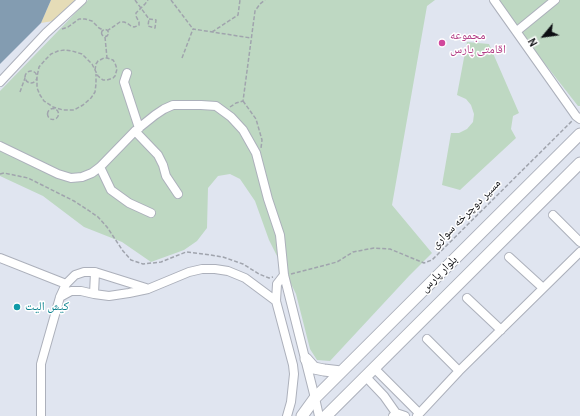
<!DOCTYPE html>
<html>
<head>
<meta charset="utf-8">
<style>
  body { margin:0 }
  #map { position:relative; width:580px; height:416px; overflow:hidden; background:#e0e5f0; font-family:Karla,sans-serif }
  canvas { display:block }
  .north { position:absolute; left:524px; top:16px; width:40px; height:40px; -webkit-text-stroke:3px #fff; paint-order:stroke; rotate:241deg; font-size:11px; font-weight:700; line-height:16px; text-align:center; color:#0e0f13 }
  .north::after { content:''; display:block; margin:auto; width:14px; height:18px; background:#0e0f13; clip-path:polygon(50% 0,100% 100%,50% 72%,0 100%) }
</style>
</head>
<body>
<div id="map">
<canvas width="580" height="416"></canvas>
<div class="north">N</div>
</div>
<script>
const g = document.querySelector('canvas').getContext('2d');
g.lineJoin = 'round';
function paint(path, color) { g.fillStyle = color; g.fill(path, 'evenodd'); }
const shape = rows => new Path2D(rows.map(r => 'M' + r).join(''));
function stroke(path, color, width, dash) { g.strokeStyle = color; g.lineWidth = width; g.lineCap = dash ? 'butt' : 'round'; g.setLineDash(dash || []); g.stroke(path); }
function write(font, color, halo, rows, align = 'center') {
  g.font = font + ' Karla,"Noto Naskh Arabic",sans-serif'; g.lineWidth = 3; g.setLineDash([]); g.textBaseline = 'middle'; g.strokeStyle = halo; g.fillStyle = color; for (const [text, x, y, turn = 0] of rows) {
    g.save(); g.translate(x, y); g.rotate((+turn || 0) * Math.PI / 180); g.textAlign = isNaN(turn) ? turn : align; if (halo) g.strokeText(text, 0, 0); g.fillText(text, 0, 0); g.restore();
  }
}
const green = shape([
  [88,0,435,0,427,6,392,205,432,253,409,276,330,361,317,360,310,349,296,294,269,240,255,201,240,179,230,174,218,176,208,188,207,228,197,241,184,250,151,262,122,242,84,227,43,196,0,176,0,91],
  [495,0,580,0,580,106,578,106],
  [467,42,489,44,519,113,513,116,511,129,516,138,460,190,442,185,451,133,459,133,467,129,473,122,474,114,471,105,466,99,457,95]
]);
const sand = shape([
  [51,0,75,0,53,21,41,23]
]);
const water = shape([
  [0,0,51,0,41,23,0,64]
]);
const path = shape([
  [135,0,149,19],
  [171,0,193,29],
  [149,19,156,20,155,28,148,26,149,19],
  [62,29,68,27,79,19,85,19,92,21,99,28,103,30],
  '101.5 33a3.5 3.5 0 1 1 7 0a3.5 3.5 0 1 1-7 0Z',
  [107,31,120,22,124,22,127,23,131,26,134,27,137,26,139,25,139,22,136,16,136,13,145,4,148,0],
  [212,32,238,15,240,0],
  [105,37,107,58],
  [182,58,193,29,251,38],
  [95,70,96,64,98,61,104,58,107,58,113,60,115,63,117,69,115,76,113,78,107,80,103,80,98,76,92,64,82,54,72,51,65,50,58,51,51,54,46,59,39,67,37,77,37,88,40,95,44,101,53,107,63,110,74,110,83,105,91,98,95,92,96,84,96,74],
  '25 77a6 6 0 1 1 12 0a6 6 0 1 1-12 0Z',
  [20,92,25,78],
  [243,101,256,119,262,140,261,148],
  [230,107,236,103,243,101,255,11,260,4,265,0],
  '47.5 114a5.5 5.5 0 1 1 11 0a5.5 5.5 0 1 1-11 0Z',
  [0,174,4,173,28,178,74,201,88,210,98,217,107,227,123,251,131,260,143,264,161,262,186,252,204,254,223,257,243,264,259,274,269,278,273,277],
  [291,274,337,262,353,252,374,248,390,249,424,263,432,260,572,121]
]);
const minor = shape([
  [494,0,576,116,580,119],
  [517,31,555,0],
  [127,73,124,82,139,128],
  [0,82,46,33,82,0],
  [135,131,158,155,163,165,166,176,178,194],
  [0,146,58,174,71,178,82,177,92,173,100,167,135,131,155,115,164,109,173,105,201,105,216,106,231,117,243,130,256,153,268,199,280,235,284,275,315,398,319,416],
  [100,167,111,190,129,203,151,213],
  [553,215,580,242],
  [509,257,543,288],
  [0,258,66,284],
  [284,275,277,284,276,301,293,365,294,374,291,402,287,416],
  [94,294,95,272],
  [60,297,71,291,81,291,94,294,109,296,129,293,148,289,189,272,202,269,215,269,228,271,245,278,276,301],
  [467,298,501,330],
  [427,339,459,371],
  [374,368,419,413],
  [365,376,384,396,396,413],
  [41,416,41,364,60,297,66,284,75,275,84,272,95,272,146,288],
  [393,416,396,413,405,416],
  [417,416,459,371,580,252]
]);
const secondary = shape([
  [306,359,314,368,324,370,341,372],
  [302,416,315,398,580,134],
  [326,416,580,163]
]);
const markers = [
  [442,43,4,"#d1479c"],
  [17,307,4,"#0f9aa8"]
];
const hotelNames = [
  ["مجموعه",450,36],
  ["اقامتی پارس",450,50]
];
const streetNames = [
  ["مسیر دوچرخه سواری",466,214,-45],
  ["بلوار پارس",439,274,-45]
];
const cultureNames = [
  ["کیش الیت",25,307]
];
paint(green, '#bed8c2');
paint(sand, '#e5dcb7');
paint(water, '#839cb1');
stroke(minor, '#acb0bb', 10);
stroke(secondary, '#acb0bb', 13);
stroke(path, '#a0a4ad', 1.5, [4, 2]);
stroke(minor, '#fff', 8);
stroke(secondary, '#fff', 11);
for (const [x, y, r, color] of markers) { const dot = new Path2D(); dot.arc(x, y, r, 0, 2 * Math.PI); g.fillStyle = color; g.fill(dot); stroke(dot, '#fff', 1.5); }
write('12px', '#b23c85', '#fff', hotelNames, 'left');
write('12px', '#0e0f13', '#fff', streetNames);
write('12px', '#0d838f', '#fff', cultureNames, 'left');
</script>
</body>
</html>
